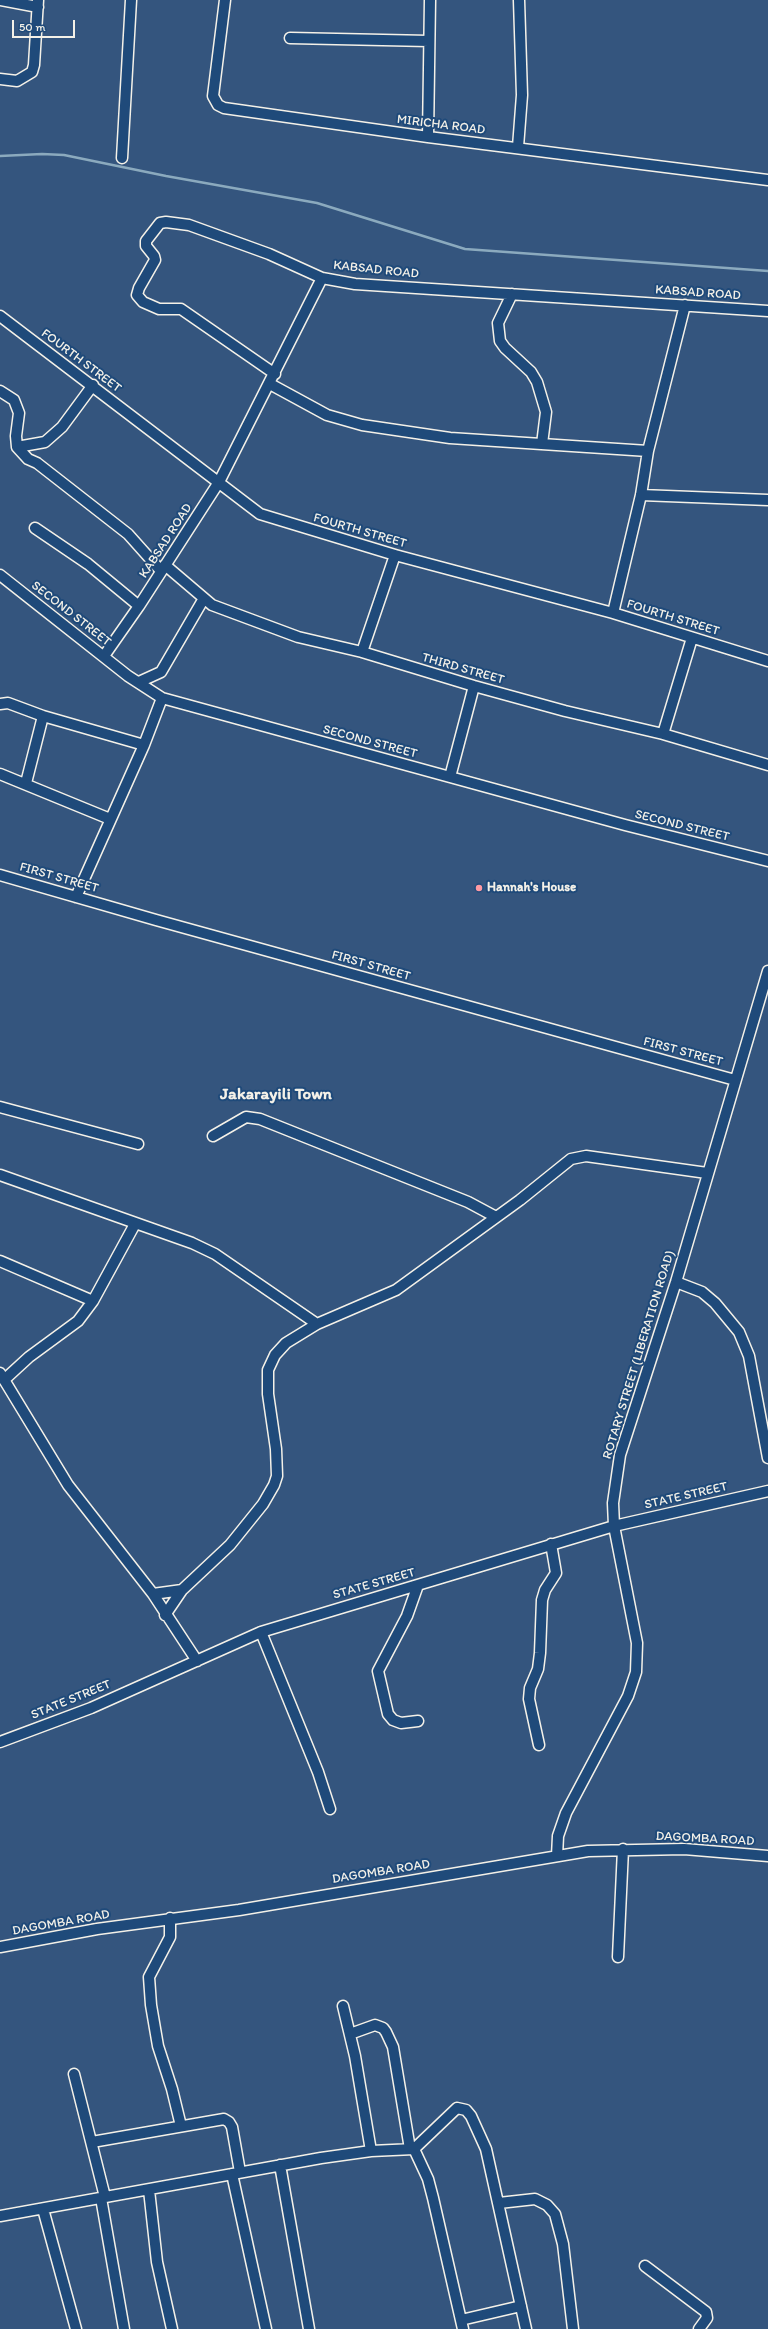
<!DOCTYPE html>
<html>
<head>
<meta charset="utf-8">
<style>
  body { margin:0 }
  #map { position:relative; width:768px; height:2329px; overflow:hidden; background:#34557e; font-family:Itim,sans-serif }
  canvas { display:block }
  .scale { position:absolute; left:12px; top:20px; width:63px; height:18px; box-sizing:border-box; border:2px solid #f4f1e8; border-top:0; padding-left:5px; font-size:12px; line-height:14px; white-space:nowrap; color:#f4f1e8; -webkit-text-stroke:3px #1f4a7a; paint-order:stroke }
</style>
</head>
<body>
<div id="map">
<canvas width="768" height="2329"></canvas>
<div class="scale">50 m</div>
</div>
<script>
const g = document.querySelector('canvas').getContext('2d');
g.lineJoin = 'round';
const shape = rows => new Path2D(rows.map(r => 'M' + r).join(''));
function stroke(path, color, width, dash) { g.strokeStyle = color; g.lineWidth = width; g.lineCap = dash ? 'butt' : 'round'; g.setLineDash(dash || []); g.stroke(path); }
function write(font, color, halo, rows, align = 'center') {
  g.font = font + ' Itim,sans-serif'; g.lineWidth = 4; g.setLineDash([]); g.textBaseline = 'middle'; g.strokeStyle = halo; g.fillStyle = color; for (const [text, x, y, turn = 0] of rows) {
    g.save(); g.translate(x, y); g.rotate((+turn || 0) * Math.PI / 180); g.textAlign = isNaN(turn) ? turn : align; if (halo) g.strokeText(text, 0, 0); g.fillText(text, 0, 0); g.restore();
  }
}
const stream = shape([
  [0,156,42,154,64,155,166,176,317,203,465,249,768,271]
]);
const minor = shape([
  [0,0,38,7],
  [225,0,213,96,218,105,224,108,428,137,768,180],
  [290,38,429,41],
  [0,79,17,81,32,72,34,65,38,0],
  [428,137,430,0],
  [518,147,522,95,519,0],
  [122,158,131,0],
  [512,294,498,323,500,341,505,348,531,372,537,382,546,412,542,444],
  [0,316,260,514,395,555,613,613,768,661],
  [275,374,181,309,159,309,143,302,137,295,139,288,155,260,154,256,146,246,146,241,160,223,166,222,189,225,269,254,322,278],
  [270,384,327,415,362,425,450,438,648,451],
  [0,391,14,400,19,413,16,436,17,447,28,459,37,463,128,534,161,571],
  [17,447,45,442,62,427,93,385],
  [641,495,768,500],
  [35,528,88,564,139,606],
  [165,565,212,605,298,637,362,652,474,686,565,711,663,734,768,765],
  [0,575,128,676,162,698,625,825,768,861],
  [613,613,641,495,648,451,685,305],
  [362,652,395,555],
  [104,656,139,606,219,482,322,278,355,284,768,311],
  [139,682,161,672,203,600],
  [0,704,8,703,43,716,144,745],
  [663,734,692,638],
  [0,774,110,819],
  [450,777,474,686],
  [26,783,43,716],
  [0,875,156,920,735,1080],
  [76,897,144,745,162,698],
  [0,1107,138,1144],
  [213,1136,246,1117,260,1119,468,1202,496,1217],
  [0,1175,192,1243,215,1254,317,1324],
  [0,1261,93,1301],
  [676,1282,702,1292,715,1303,739,1332,749,1356,768,1458],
  [0,1373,68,1485,153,1594,197,1661],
  [4,1380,29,1357,78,1321,93,1301,135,1224],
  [153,1594,182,1590],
  [165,1615,182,1590,230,1545,263,1504,274,1485,277,1476,276,1449,268,1394,268,1370,275,1355,286,1343,317,1324,396,1290,520,1200,571,1159,586,1156,707,1173],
  [261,1632,318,1772,330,1809],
  [418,1721,401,1723,393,1720,388,1714,378,1671,407,1616,418,1585],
  [0,1742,91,1708,261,1632,614,1526,768,1491],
  [539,1745,529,1699,530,1688,538,1669,540,1653,542,1600,545,1590,556,1573,551,1544],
  [557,1856,558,1836,566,1813,628,1696,636,1672,637,1643,614,1526,613,1503,620,1455,676,1282,768,971],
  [170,1918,170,1937,149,1977,151,2005,158,2046,172,2089,181,2126],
  [0,1947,97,1929,239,1910,588,1851,684,1849,768,1856],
  [618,1957,623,1849],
  [343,2006,355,2056,371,2151],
  [350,2034,375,2025,383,2028,386,2032,393,2047,410,2149],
  [74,2074,105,2197],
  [92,2142,224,2119,229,2122,232,2127,240,2172],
  [414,2149,457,2108,466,2110,471,2116,486,2149,526,2329],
  [280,2165,309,2329],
  [232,2174,266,2329],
  [149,2190,157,2262,172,2329],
  [101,2198,124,2329],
  [499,2203,535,2199,547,2205,555,2214,563,2244,573,2329],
  [43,2209,76,2329],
  [0,2216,321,2158,371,2151,414,2149,428,2179,433,2198,463,2329],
  [645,2266,706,2312,707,2318,699,2329],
  [461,2320,521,2306]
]);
const markers = [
  [479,888,4,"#ff9aa2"]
];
const streetNames = [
  ["MIRICHA ROAD",441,125,7],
  ["KABSAD ROAD",376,270,6],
  ["KABSAD ROAD",698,293,4],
  ["FOURTH STREET",81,361,37],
  ["FOURTH STREET",360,531,16],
  ["KABSAD ROAD",166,541,-57],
  ["SECOND STREET",71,614,38],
  ["FOURTH STREET",673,618,17],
  ["THIRD STREET",463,669,16],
  ["SECOND STREET",370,742,15],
  ["SECOND STREET",682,826,14],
  ["FIRST STREET",59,878,16],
  ["FIRST STREET",371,966,16],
  ["FIRST STREET",683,1052,15],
  ["ROTARY STREET (LIBERATION ROAD)",639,1355,-73],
  ["STATE STREET",686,1496,-13],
  ["STATE STREET",374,1584,-16],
  ["STATE STREET",71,1700,-22],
  ["DAGOMBA ROAD",705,1839,3],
  ["DAGOMBA ROAD",381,1872,-9],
  ["DAGOMBA ROAD",61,1923,-10]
];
const poiNames = [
  ["Hannah's House",487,888]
];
const districtNames = [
  ["Jakarayili Town",276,1095]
];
stroke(stream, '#8baabe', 2.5);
stroke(minor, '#f4f1e8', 13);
stroke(minor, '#1f4a7a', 10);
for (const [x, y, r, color] of markers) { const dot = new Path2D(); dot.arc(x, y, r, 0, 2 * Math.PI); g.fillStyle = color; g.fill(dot); stroke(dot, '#1f4a7a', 1.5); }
write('13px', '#f4f1e8', '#1f4a7a', streetNames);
write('bold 13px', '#f4f1e8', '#1f4a7a', poiNames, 'left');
write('bold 17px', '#f4f1e8', '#1f4a7a', districtNames);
</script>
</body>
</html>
